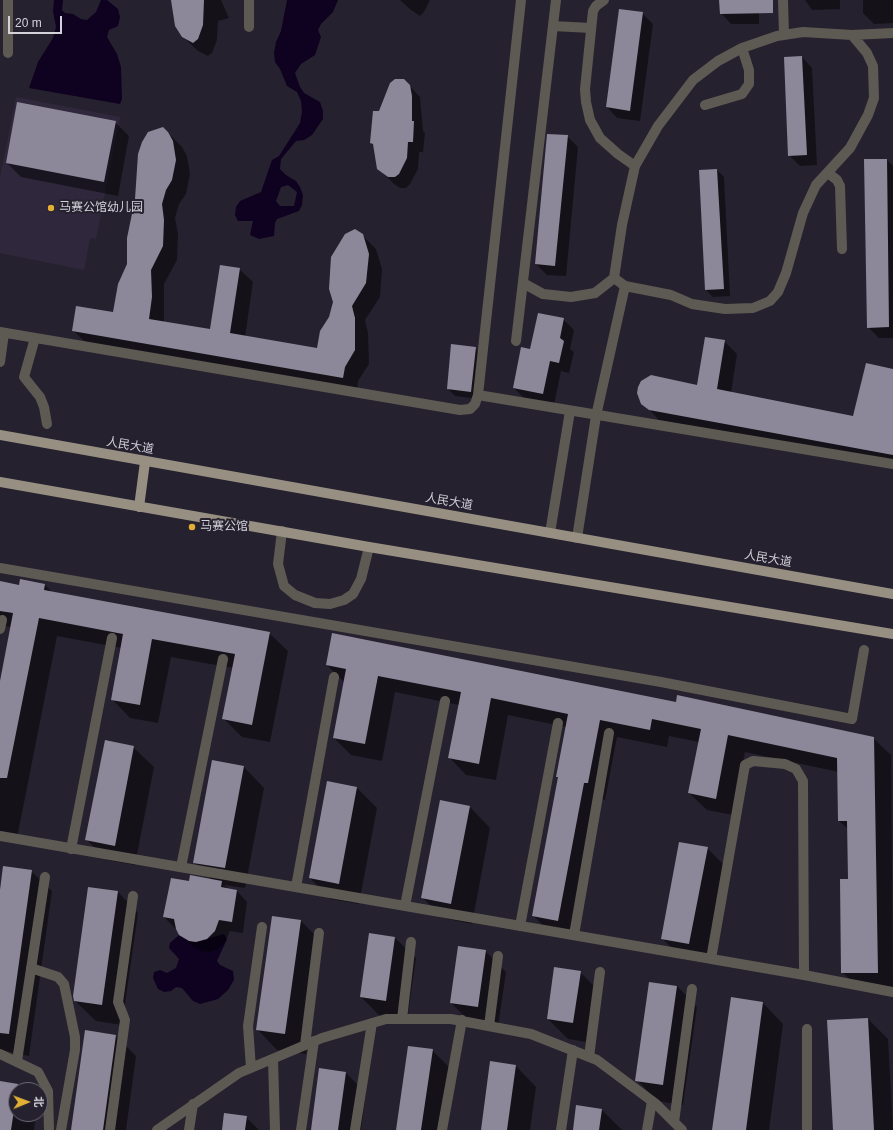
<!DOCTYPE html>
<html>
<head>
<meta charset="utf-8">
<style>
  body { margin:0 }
  #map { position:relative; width:893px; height:1130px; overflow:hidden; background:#26212f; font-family:Helvetica,"Noto Sans SC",sans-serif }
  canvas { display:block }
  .north { position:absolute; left:8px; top:1082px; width:40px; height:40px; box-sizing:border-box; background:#26212f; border:1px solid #6b6773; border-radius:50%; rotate:89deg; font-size:11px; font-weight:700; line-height:16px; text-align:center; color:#d3d1da }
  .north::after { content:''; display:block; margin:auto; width:14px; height:18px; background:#e1af34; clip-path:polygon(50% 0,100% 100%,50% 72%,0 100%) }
  .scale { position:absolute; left:8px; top:16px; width:54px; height:18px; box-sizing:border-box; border:2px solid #d3d1da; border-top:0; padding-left:5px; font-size:12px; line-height:14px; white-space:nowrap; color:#d3d1da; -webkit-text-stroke:3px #26212f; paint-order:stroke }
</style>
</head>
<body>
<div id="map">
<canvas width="893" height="1130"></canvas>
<div class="north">北</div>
<div class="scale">20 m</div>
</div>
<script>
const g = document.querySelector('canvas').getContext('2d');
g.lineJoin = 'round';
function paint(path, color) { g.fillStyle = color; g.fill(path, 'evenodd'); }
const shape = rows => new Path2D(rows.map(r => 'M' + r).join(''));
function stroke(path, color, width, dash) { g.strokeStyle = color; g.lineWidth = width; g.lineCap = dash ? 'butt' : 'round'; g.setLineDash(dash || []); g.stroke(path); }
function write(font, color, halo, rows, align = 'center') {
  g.font = font + ' Helvetica,"Noto Sans SC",sans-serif'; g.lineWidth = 4; g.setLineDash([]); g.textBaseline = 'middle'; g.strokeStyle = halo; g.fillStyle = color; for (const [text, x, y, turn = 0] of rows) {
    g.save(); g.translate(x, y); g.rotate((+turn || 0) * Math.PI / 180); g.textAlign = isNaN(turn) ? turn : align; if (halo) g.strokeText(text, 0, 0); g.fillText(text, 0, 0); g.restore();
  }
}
const built = shape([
  [16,97,120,117,96,239,90,238,84,270,0,253,0,178]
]);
const water = shape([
  [54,0,63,0,62,10,65,13,73,14,81,19,87,20,96,12,101,0,107,0,118,9,120,17,118,26,109,30,107,37,117,54,121,67,122,99,120,104,29,88,38,62,53,38,56,27,53,11],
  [287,0,338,0,333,12,321,24,318,30,321,37,315,55,301,64,295,73,300,87,304,93,320,102,323,111,323,119,312,135,304,140,296,141,281,159,280,169,286,175,296,181,300,187,303,195,302,205,299,211,277,219,275,223,274,236,259,239,250,235,253,221,238,221,235,215,236,207,240,201,261,192,272,160,279,156,295,131,300,123,302,112,301,101,297,92,287,86,280,69,275,62,274,53,276,42,281,31],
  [288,185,297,192,294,206,280,206,276,201,281,187],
  [224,934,227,939,217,961,220,965,233,971,234,980,228,990,218,999,200,1004,193,1001,182,988,176,987,171,991,164,992,158,989,153,978,154,972,160,970,167,973,176,968,179,959,169,948,170,943,179,935,189,941,196,942]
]);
const shadow = shape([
  [172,0,221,0,229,18,218,21,217,40,212,53,208,56,198,51,183,37],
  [400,0,430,0,424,12,420,16,411,10],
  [720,0,759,0,759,24,731,24,721,13],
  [805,0,840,0,840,9,812,10],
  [863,0,893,0,893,23,874,24,863,13],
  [642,13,653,24,640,121,617,118,607,107],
  [802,57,812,68,817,165,800,166,789,155],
  [404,80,420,97,423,131,425,133,423,152,419,152,418,169,410,184,406,188,400,188,394,184,378,168,375,147,371,143,379,112],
  [115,122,129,136,118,196,21,177,7,163],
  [168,133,182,147,187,156,190,174,186,194,179,204,175,218,178,234,177,260,164,284,164,322,211,331,239,269,253,282,245,337,317,349,362,235,376,249,382,269,380,297,365,320,368,333,369,364,358,381,357,392,87,344,73,330,114,314],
  [567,136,578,147,566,276,547,275,536,264],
  [887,160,893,166,893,338,879,338,868,327],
  [717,170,724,177,730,296,713,297,706,290],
  [563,319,574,330,570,349,574,352,569,373,561,371,554,405,525,399,514,388,531,350],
  [724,341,737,354,731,393,854,417,893,370,893,465,659,420,639,399,638,393,698,386],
  [475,348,482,355,478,399,455,396,448,389],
  [0,582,19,586,45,585,52,592,269,633,288,651,270,742,242,737,224,719,233,668,171,657,158,723,130,718,112,699,122,648,57,636,17,838,0,834,0,684,11,627,0,625],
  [327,665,676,704,873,738,891,755,893,990,860,989,842,972,849,880,848,829,839,821,839,772,745,752,733,815,707,810,689,793,699,742,669,736,667,747,617,737,605,800,601,799,575,937,550,933,533,915,559,779,557,777,566,727,508,715,496,780,466,775,449,757,459,705,395,692,382,761,351,755,334,738,344,682],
  [133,747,154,767,135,865,107,860,86,839],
  [213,761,244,767,264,788,245,888,224,885,230,890,237,891,247,902,243,933,230,931,225,942,217,950,208,952,201,951,191,945,164,917,190,882,212,880,194,862],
  [357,788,377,808,359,904,330,899,310,878],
  [441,802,470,807,490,828,472,924,443,918,422,897],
  [707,848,728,869,710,964,682,959,662,938],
  [31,871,52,891,29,1056,0,1050,0,897],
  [118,892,138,913,122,1025,96,1021,75,1001],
  [301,921,321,941,306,1054,277,1050,257,1029],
  [370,934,395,938,416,958,407,1021,381,1017,361,997],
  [485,951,506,972,498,1027,471,1023,451,1003],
  [580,972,601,993,593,1043,568,1039,548,1019],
  [677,986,697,1007,683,1105,657,1101,637,1080],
  [732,999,763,1003,783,1024,769,1130,713,1130],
  [868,1019,888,1039,893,1130,834,1130],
  [86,1031,116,1036,136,1056,126,1130,72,1130],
  [432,1050,453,1071,444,1130,397,1130],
  [516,1066,536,1087,530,1130,482,1130],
  [320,1069,346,1073,366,1093,361,1130,312,1130],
  [0,1082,17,1085,23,1090,16,1090,16,1114,36,1114,34,1130,0,1130],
  [602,1110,622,1130,574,1130],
  [246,1117,259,1130,223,1130]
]);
const building = shape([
  [171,0,204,0,203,25,198,39,193,43,182,37,175,26],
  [719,0,773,0,773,13,720,14],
  [619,9,643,12,630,111,606,107],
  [802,56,807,155,788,156,784,57],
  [395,79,404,79,410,85,412,96,412,121,414,121,413,142,408,142,407,158,399,174,395,177,388,177,377,169,373,144,370,143,373,111,379,111,390,83],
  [17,102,116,121,104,182,6,163],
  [163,127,168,132,173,141,176,160,172,180,166,190,162,204,164,220,163,246,151,270,152,297,149,319,210,329,220,265,240,268,230,333,317,348,320,331,329,317,333,302,329,289,331,257,345,234,355,229,363,234,369,254,366,283,352,306,355,318,355,350,345,367,343,378,72,331,76,306,113,312,118,284,127,264,127,238,135,199,138,154,142,142,148,132],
  [547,134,568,135,555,266,535,264],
  [864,159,887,159,889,327,867,328],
  [717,169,724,289,705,290,699,170],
  [538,313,564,318,560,338,564,341,559,363,550,361,543,394,513,388,521,347,530,349],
  [705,337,725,340,717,389,853,416,866,363,893,369,893,455,649,410,641,404,637,393,638,387,641,381,651,375,697,385],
  [451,344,476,347,471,392,447,389],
  [20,579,45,584,44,590,270,632,252,725,222,719,235,654,152,639,140,705,111,700,123,634,39,618,7,778,0,778,0,681,13,613,0,611,0,581,19,585],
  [332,633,676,702,677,695,874,737,878,973,841,973,840,879,848,879,847,821,838,821,837,758,728,735,716,799,688,793,701,729,652,719,650,730,600,720,588,783,584,783,558,921,532,916,558,777,556,777,568,714,491,698,479,764,448,758,461,692,378,676,365,744,333,738,346,669,326,665],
  [105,740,134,746,115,846,85,840],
  [212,760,244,766,225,868,193,863],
  [327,781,357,787,339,884,309,878],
  [440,800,470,806,451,904,421,898],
  [679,842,708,847,689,944,661,939],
  [3,866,32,870,9,1034,0,1033,0,890],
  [190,875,222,881,221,887,237,890,232,922,219,920,215,931,207,939,196,942,189,941,179,935,176,929,174,919,163,917,171,878,189,881],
  [88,887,118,891,102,1005,74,1001,73,996],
  [272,916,301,920,285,1034,256,1030],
  [369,933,395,937,386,1001,360,997],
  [458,946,486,950,478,1007,450,1003],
  [554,967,581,971,573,1023,547,1019],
  [649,982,677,986,663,1085,635,1081],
  [731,997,763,1002,746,1130,712,1130],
  [868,1018,874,1130,833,1130,827,1020],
  [85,1030,116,1035,103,1130,71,1130],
  [408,1046,433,1049,421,1130,396,1130],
  [490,1061,516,1065,507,1130,481,1130],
  [319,1068,346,1072,338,1130,311,1130],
  [0,1081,18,1084,11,1130,0,1130],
  [576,1105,602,1109,599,1130,573,1130],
  [224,1113,247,1116,245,1130,222,1130]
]);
const minor = shape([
  [249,0,249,27],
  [604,0,596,6,593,11,585,89,586,102,590,120,600,138,618,154,635,166],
  [783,0,784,35],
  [553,26,591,28],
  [8,53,8,0],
  [705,105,742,94,749,84,749,70,742,48],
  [828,173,837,180,840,186,842,249],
  [614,278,625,286,671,295,692,304,725,309,753,308,770,301,778,292,786,273,803,213,816,185,850,148,868,115,874,98,873,66,867,53,852,35],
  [523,283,543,294,571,297,595,293,614,278,622,225,635,166,658,126,693,80,718,61,742,48,777,36,803,32,852,35,893,33],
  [0,332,460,410,470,409,475,404,478,395,521,0],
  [35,338,24,377,40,397,44,407,47,424],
  [516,341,556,0],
  [0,362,4,333],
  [478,395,893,464],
  [282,531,278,564,284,586,295,595,315,603,330,604,344,600,353,594,361,579,369,547],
  [550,533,570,411],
  [577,538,596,416,625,286],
  [0,568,661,682,852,719,864,650],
  [0,629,2,620],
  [0,836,804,975,893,992],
  [71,849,112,638],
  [181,867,223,659],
  [296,887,334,677],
  [405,906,445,701],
  [520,926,558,723],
  [574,935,609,733],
  [711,959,745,765,753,761,785,764,796,769,803,781,804,975],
  [31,968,58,977,64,984,75,1037,75,1050,61,1130],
  [402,1019,411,942],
  [489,1026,498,956],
  [807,1029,807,1130],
  [305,1045,319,933],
  [0,1054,38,1072,48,1091,49,1130],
  [589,1057,600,972],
  [273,1059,275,1130],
  [17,1061,45,877],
  [251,1068,248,1026,262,927],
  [674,1122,692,989],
  [110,1130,125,1020,118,1002,133,896],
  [157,1130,239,1073,322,1038,386,1019,451,1019,531,1034,597,1060,656,1104,682,1130],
  [189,1130,193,1104],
  [301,1130,314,1041],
  [355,1130,372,1023],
  [442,1130,462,1020],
  [561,1130,573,1050],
  [647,1130,652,1101]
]);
const major = shape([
  [0,435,893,594],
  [0,482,369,547,893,634],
  [139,507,145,462]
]);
const markers = [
  [51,208,4,"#e1af34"],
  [192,527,4,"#e1af34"]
];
const poiNames = [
  ["马赛公馆幼儿园",59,208],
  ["马赛公馆",200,527]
];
const streetNames = [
  ["人民大道",130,446,10],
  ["人民大道",449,502,10],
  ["人民大道",768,559,10]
];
paint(built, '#2f283c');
paint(water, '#0f0221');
paint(shadow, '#0007');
paint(building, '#8d8899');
stroke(minor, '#5d5a53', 10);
stroke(major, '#979082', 10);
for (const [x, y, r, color] of markers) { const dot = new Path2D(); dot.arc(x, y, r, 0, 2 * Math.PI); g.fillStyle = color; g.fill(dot); stroke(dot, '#26212f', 1.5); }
write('12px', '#d3d1da', '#26212f', poiNames, 'left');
write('12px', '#d3d1da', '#26212f', streetNames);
</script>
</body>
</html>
